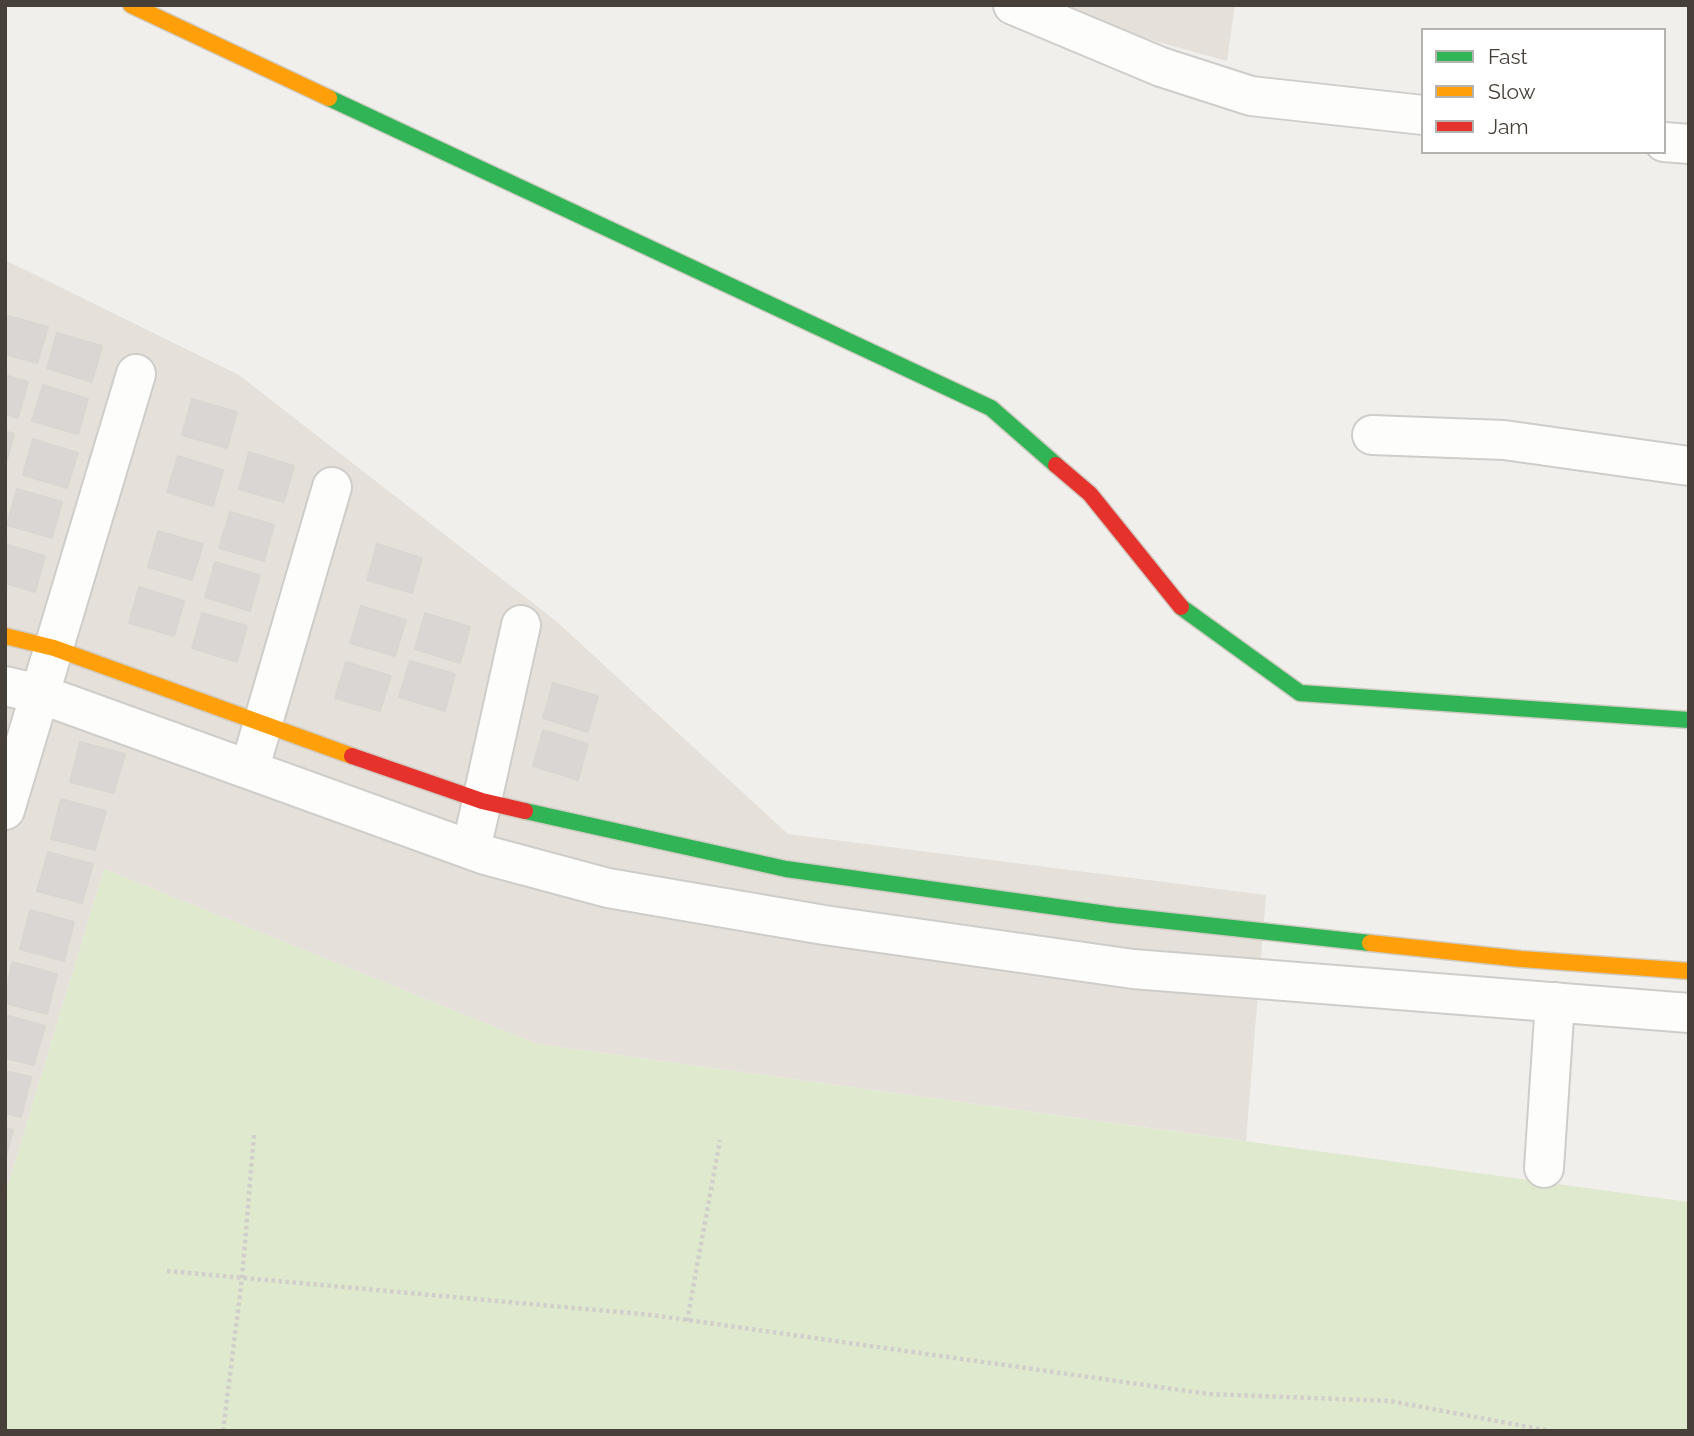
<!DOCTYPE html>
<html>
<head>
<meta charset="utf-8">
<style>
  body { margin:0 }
  #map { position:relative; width:1694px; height:1436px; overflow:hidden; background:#f1efec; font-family:Raleway,sans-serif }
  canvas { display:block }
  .frame { position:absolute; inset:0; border:7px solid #474038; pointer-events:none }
  .legend { position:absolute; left:1421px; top:28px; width:245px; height:126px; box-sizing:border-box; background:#fff; border:2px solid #b5b3af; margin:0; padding:9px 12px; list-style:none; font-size:21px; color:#474038 }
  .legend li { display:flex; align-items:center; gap:14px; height:35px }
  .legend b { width:35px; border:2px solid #b5b3af }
</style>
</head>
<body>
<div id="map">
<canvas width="1694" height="1436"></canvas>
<div class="frame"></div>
<ul class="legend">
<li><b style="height:9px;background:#30b455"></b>Fast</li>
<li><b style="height:9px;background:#ff9f0a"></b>Slow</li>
<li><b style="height:9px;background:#e5322d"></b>Jam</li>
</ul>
</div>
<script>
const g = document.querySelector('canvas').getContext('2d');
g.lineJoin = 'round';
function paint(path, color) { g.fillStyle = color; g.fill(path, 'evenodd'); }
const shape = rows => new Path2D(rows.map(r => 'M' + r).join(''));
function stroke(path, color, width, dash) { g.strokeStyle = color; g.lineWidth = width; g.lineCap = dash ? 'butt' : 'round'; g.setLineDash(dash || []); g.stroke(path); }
const residential = shape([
  [1046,5,1235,5,1227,61,1108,28],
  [5,260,239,375,556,621,788,834,1266,895,1246,1141,537,1044,104,869,5,1195]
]);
const green = shape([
  [104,869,537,1044,1689,1202,1689,1431,5,1431,5,1195]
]);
const building = shape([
  [5,315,48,327,37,363,5,354,5,315],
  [57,333,102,346,92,382,47,368,57,333],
  [5,375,28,382,18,418,5,414,5,375],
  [43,385,88,399,78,434,32,421,43,385],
  [192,399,237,412,227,448,182,435,192,399],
  [5,431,14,434,5,467,5,431],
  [33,439,78,453,67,488,23,475,33,439],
  [249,452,294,466,284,502,239,489,249,452],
  [178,456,223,470,213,506,167,492,178,456],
  [17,489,62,502,52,538,7,525,17,489],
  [230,512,274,525,264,561,219,548,230,512],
  [158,531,203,544,192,580,148,567,158,531],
  [5,544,45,556,35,592,5,583,5,544],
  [377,544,422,558,412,593,367,580,377,544],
  [215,562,260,575,250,611,205,597,215,562],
  [139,587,184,601,174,636,129,623,139,587],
  [361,606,406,620,395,656,350,643,361,606],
  [202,613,247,626,237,662,192,648,202,613],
  [425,613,470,627,460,663,415,649,425,613],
  [410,661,455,674,445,711,399,697,410,661],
  [346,662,391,676,380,711,335,698,346,662],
  [553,683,598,696,588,732,543,718,553,683],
  [543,730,588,744,578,780,533,766,543,730],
  [80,742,125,754,114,793,70,782,80,742],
  [61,799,106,811,95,850,51,839,61,799],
  [48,852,93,864,82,903,37,891,48,852],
  [30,910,74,922,64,961,20,949,30,910],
  [12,962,57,974,47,1014,5,1003,12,962],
  [5,1015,45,1026,34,1065,5,1058,5,1015],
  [5,1071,31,1077,21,1117,5,1113,5,1071],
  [5,1128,13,1130,5,1159,5,1128]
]);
const path = shape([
  [167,1271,652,1315,1209,1394,1390,1401,1550,1431],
  [687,1321,720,1140],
  [223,1431,242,1278,254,1135]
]);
const street = shape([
  [1013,5,1161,67,1251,96,1423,115],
  [1664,142,1689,144],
  [1372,435,1504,440,1689,466],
  [5,686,40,694,485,855,608,888,824,925,1133,969,1689,1013],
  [253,757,332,487],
  [5,810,136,374],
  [471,850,521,625],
  [1544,1168,1555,1002]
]);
const fast = shape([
  [329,98,991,408,1056,465],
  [1181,607,1300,693,1689,720],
  [525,811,786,869,1114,915,1370,943]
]);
const slow = shape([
  [131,5,329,98],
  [5,636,54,648,352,756],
  [1370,943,1521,959,1689,971]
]);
const jam = shape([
  [1056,465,1090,494,1181,607],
  [352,756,482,801,525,811]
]);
paint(residential, '#e5e1da');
paint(green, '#dfe9ce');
paint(building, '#d9d6d3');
stroke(building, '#d9d6d2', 2);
stroke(street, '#cfcdca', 42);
stroke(fast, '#d0ccc3', 19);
stroke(slow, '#d0ccc3', 19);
stroke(jam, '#d0ccc3', 19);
stroke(path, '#d1cfcb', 4.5, [3.5, 3.5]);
stroke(street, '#fdfdfc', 38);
stroke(fast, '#30b455', 16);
stroke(slow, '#ff9f0a', 16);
stroke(jam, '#e5322d', 16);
</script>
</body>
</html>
